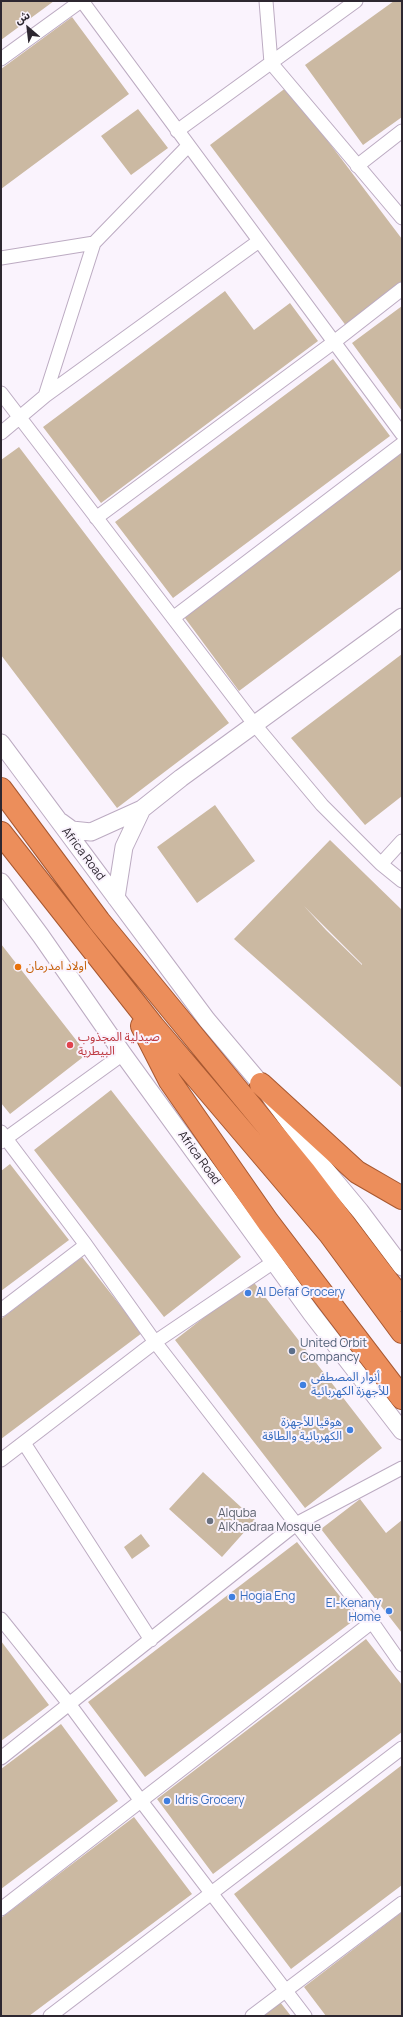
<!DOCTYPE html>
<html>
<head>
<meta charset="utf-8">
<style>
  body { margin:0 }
  #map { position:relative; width:403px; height:2017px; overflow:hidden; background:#faf3fd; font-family:Manrope,"Noto Sans Arabic",sans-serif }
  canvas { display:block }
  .frame { position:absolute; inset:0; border:2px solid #2d2730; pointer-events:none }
  .north { position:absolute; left:8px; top:8px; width:40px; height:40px; -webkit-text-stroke:3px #faf3fd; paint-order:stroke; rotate:332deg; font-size:11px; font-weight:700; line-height:16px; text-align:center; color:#2d2730 }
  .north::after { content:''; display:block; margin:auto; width:14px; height:18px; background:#2d2730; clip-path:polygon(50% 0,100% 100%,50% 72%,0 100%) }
</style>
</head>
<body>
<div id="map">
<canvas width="403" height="2017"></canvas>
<div class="frame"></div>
<div class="north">ش</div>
</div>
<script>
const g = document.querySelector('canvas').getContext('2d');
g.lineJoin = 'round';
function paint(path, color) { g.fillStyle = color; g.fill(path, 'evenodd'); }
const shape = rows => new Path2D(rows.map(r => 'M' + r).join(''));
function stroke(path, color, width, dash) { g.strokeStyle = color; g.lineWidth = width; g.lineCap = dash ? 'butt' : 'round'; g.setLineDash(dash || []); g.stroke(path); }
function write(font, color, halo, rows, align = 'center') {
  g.font = font + ' Manrope,"Noto Sans Arabic",sans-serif'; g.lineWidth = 4; g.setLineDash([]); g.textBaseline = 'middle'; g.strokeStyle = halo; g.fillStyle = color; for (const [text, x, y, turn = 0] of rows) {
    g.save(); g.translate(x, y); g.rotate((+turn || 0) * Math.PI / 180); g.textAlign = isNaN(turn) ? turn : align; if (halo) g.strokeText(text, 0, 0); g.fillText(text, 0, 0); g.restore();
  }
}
const building = shape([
  [1,1,54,1,1,40],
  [394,1,402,1,402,117,363,145,305,65],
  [72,17,129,94,1,189,1,69],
  [287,87,402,239,402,285,347,327,210,145],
  [138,109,168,148,131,175,101,136],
  [225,291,254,330,290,303,318,341,101,503,43,427],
  [402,306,402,411,352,343],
  [333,359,390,436,173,598,115,522],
  [19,447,229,723,117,808,1,655,1,460],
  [399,451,402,455,402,569,239,691,182,614],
  [402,654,402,796,365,825,291,738],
  [215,805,255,861,197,903,157,847],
  [330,840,402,910,402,1088,234,939],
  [304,906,362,964,362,965,326,930],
  [1,944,87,1054,10,1114,1,1103],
  [111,1090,241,1257,164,1317,34,1150],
  [10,1164,69,1240,1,1291,1,1171],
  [82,1257,142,1333,1,1439,1,1319],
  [252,1280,382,1448,305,1508,175,1340],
  [203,1472,255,1520,222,1557,169,1509],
  [360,1499,386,1533,402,1520,402,1633,321,1529],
  [141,1534,150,1546,132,1559,124,1547],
  [297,1542,357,1618,145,1777,88,1702],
  [366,1639,402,1685,402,1732,213,1874,157,1799],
  [1,1641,49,1705,1,1741],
  [61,1724,118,1801,1,1889,1,1769],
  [402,1765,402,1885,291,1969,234,1894],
  [134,1817,192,1894,29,2016,1,2016,1,1918],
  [402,1912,402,2016,326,2016,304,1987],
  [280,2002,291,2016,261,2016]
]);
const minor = shape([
  [82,1,402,434],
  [266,1,271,63,402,218],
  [1,59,81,1],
  [177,131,356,1],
  [357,166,402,131],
  [1,258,94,243],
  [1,393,255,725,322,805,381,864,402,881],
  [45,396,94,243,188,146],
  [1,433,45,396,259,241],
  [96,518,334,342,402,289],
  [173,618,402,444],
  [381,864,402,841],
  [1,1132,86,1245,155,1342,372,1622,402,1665],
  [1,1142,123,1054],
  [1,1310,86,1245],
  [24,1443,151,1640],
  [1,1460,155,1342,275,1261],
  [1,1619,70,1705,141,1801,305,2016],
  [1,1758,296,1524,402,1468],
  [1,1909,372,1622],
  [50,2016,402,1748],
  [252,2016,402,1903]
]);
const tertiary = shape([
  [1,743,207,1020,261,1084,315,1157,360,1211,402,1267],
  [61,822,72,830,91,832,142,809,181,778,402,617],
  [1,882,41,936,123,1054,311,1313,402,1431],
  [116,898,124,847,142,809]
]);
const trunk = shape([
  [1,789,99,921,304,1171,402,1300],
  [1,833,153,1026,329,1233,402,1332],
  [142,1026,170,1081,268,1222,402,1398],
  [261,1084,357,1172,402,1198]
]);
const markers = [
  [18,967,4,"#e8710a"],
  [70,1045,4,"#e0444e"],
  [248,1293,4,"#3f7fe0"],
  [292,1351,4,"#5c6f8a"],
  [303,1385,4,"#3f7fe0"],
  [350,1430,4,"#3f7fe0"],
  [210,1521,4,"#6b7280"],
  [232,1597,4,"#3f7fe0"],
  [389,1611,4,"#3f7fe0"],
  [167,1801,4,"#3f7fe0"]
];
const streetNames = [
  ["Africa Road",83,854,53],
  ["Africa Road",199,1158,54]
];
const foodNames = [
  ["اولاد امدرمان",26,967]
];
const healthNames = [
  ["صيدلية المجذوب",78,1038],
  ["البيطرية",78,1052]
];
const shopNames = [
  ["Al Defaf Grocery",256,1293],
  ["أنوار المصطفى",311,1378],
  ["للأجهزة الكهربائية",311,1392],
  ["هوقيا للأجهزة",342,1423,"right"],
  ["الكهربائية والطاقة",342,1437,"right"],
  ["Hogia Eng",240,1597],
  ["El-Kenany",381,1604,"right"],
  ["Home",381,1618,"right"],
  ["Idris Grocery",175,1801]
];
const serviceNames = [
  ["United Orbit",300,1344],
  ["Compancy",300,1358]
];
const worshipNames = [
  ["Alquba",218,1514],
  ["AlKhadraa Mosque",218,1528]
];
paint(building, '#cbb9a2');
stroke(minor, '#bcabc2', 15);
stroke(tertiary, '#bcabc2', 19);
stroke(trunk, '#a75831', 24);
stroke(minor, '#fff', 13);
stroke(tertiary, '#fff', 17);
stroke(trunk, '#ec8e5b', 22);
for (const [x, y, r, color] of markers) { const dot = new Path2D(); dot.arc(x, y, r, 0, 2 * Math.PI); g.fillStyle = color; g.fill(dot); stroke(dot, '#faf3fd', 1.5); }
write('12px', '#2d2730', '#faf3fd', streetNames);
write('12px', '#c56008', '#faf3fd', foodNames, 'left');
write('12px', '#be3a42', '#faf3fd', healthNames, 'left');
write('12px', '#366cbe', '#faf3fd', shopNames, 'left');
write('12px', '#4e5e75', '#faf3fd', serviceNames, 'left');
write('12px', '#5b616d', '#faf3fd', worshipNames, 'left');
</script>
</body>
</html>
